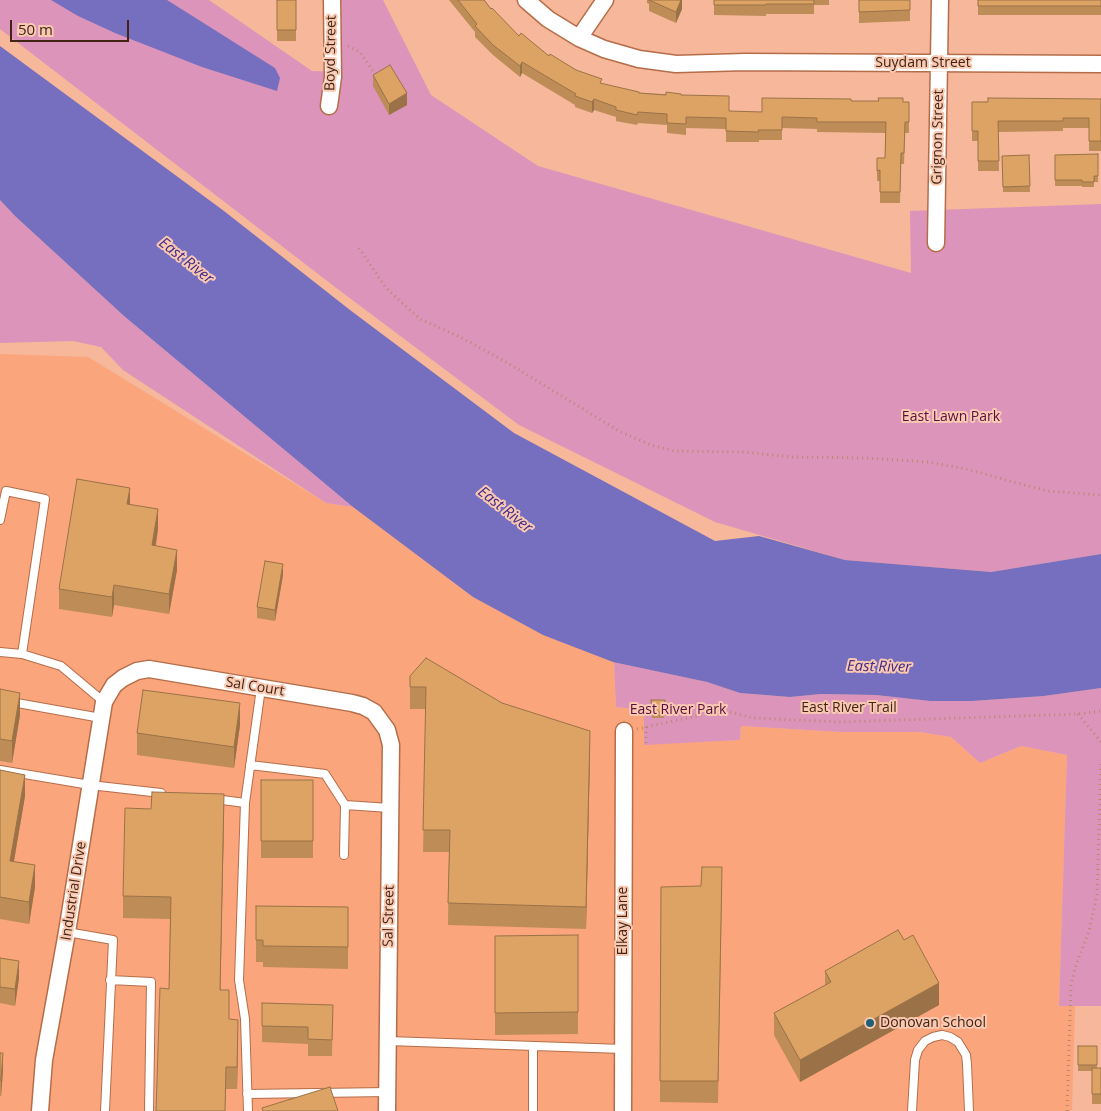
<!DOCTYPE html>
<html>
<head>
<meta charset="utf-8">
<style>
  body { margin:0 }
  #map { position:relative; width:1101px; height:1111px; overflow:hidden; background:#f6b79a; font-family:"Open Sans",sans-serif }
  canvas { display:block }
  .scale { position:absolute; left:10px; top:20px; width:119px; height:22px; box-sizing:border-box; border:2px solid #422415; border-top:0; padding-left:6px; font-size:15px; line-height:18px; white-space:nowrap; color:#422415; -webkit-text-stroke:4px #f9c9b2; paint-order:stroke }
</style>
</head>
<body>
<div id="map">
<canvas width="1101" height="1111"></canvas>
<div class="scale">50 m</div>
</div>
<script>
const g = document.querySelector('canvas').getContext('2d');
g.lineJoin = 'round';
function paint(path, color) { g.fillStyle = color; g.fill(path, 'evenodd'); }
const shape = rows => new Path2D(rows.map(r => 'M' + r).join(''));
function stroke(path, color, width, dash) { g.strokeStyle = color; g.lineWidth = width; g.lineCap = dash ? 'butt' : 'round'; g.setLineDash(dash || []); g.stroke(path); }
function write(font, color, halo, rows, align = 'center') {
  g.font = font + ' "Open Sans",sans-serif'; g.lineWidth = 4; g.setLineDash([]); g.textBaseline = 'middle'; g.strokeStyle = halo; g.fillStyle = color; for (const [text, x, y, turn = 0] of rows) {
    g.save(); g.translate(x, y); g.rotate((+turn || 0) * Math.PI / 180); g.textAlign = isNaN(turn) ? turn : align; if (halo) g.strokeText(text, 0, 0); g.fillText(text, 0, 0); g.restore();
  }
}
const built = shape([
  [0,354,88,357,326,503,353,507,473,597,543,635,614,662,616,707,644,710,644,744,740,740,741,726,841,732,920,732,951,737,980,763,1021,746,1067,755,1059,1005,1075,1006,1072,1111,0,1111]
]);
const green = shape([
  [0,0,209,0,312,71,342,72,341,0,383,0,431,95,538,166,911,273,910,211,1101,204,1101,554,991,572,845,560,715,522,519,425,335,287,0,29],
  [0,200,15,216,124,316,353,507,326,503,123,370,101,347,73,341,0,343],
  [614,662,707,682,740,693,790,697,821,694,876,695,930,701,972,701,1044,696,1101,688,1101,1006,1059,1006,1067,755,1021,746,980,763,951,737,920,732,841,732,741,726,740,740,644,745,644,710,616,707]
]);
const water = shape([
  [51,0,167,0,275,68,280,78,277,91,202,67,115,33,78,16],
  [0,46,224,211,350,310,514,433,715,541,759,536,845,560,991,572,1101,554,1101,688,1044,696,972,701,930,701,876,695,821,694,790,697,740,693,707,682,613,662,543,635,473,597,353,507,124,316,15,216,0,200]
]);
const path = shape([
  [348,46,360,52,377,77],
  [359,248,386,288,420,319,460,337,506,362,619,431,651,445,674,451,744,452,792,457,866,458,928,462,966,469,1047,491,1101,495],
  [1078,714,1101,742],
  [646,727,646,745],
  [637,729,710,713,730,712,753,718,840,722,1078,714,1101,711],
  [1067,1111,1071,985,1075,968,1089,931,1097,895,1101,762]
]);
const service = shape([
  [0,520,6,491,45,499,22,654],
  [0,652,22,654,61,666,104,702],
  [0,700,101,718],
  [250,765,325,774,345,805,390,808],
  [0,770,90,785,161,793],
  [215,799,245,803,261,688],
  [245,803,239,980,245,1019,248,1111],
  [344,855,345,805],
  [67,932,113,940,105,1111],
  [110,980,151,982,149,1111],
  [388,1041,623,1049],
  [533,1046,533,1111],
  [247,1094,387,1092],
  [912,1111,915,1060,918,1050,925,1041,933,1037,942,1035,950,1037,958,1042,966,1055,967,1064,969,1111]
]);
const minor = shape([
  [526,0,548,19,579,38,604,49,639,59,676,64,745,62,1101,64],
  [579,38,605,0],
  [329,106,333,77,332,0],
  [936,243,940,0],
  [40,1111,44,1060,67,932,104,702,114,685,123,678,137,671,149,669,352,703,363,706,374,712,387,730,391,745,387,1111],
  [623,1111,624,731]
]);
const wall = shape([
  [277,0,296,0,296,41,277,41],
  [449,0,484,0,491,9,519,36,549,56,602,84,639,93,681,95,729,111,762,112,851,101,909,102,909,133,905,133,904,164,901,164,900,203,880,203,880,181,877,181,877,158,885,158,885,133,817,132,817,129,782,128,782,140,759,140,759,142,726,142,726,129,686,128,686,135,667,133,667,125,638,123,637,125,616,121,616,117,594,110,592,113,575,107,575,105,522,73,520,77,493,55,475,37,475,32],
  [647,0,682,0,682,9,676,23,649,11,649,4,647,3],
  [714,0,829,0,829,5,814,5,814,14,766,14,766,16,714,15],
  [859,0,910,0,910,21,859,23],
  [978,0,1101,0,1101,15,978,15],
  [373,75,407,105,389,115,373,86],
  [1101,99,1101,151,1089,151,1089,128,1063,128,1063,131,998,132,999,171,978,171,978,141,972,141,972,102],
  [1098,154,1098,182,1094,182,1094,187,1082,187,1082,186,1055,186,1055,155],
  [1029,155,1030,192,1003,192,1002,156],
  [130,504,158,529,156,546,177,570,169,614,114,605,112,617,59,609,59,589],
  [283,575,275,621,257,618,257,607],
  [410,676,502,703,590,753,586,929,448,925,449,852,423,852,426,709,410,709],
  [0,689,20,715,12,763,0,761],
  [651,700,665,700,664,718,652,718],
  [240,725,234,768,137,755,137,733],
  [0,770,25,796,14,862,35,887,29,924,0,919],
  [261,780,313,780,313,858,261,858],
  [224,816,220,990,229,1019,238,1041,237,1089,226,1089,225,1111,156,1111,169,989,170,919,123,918,123,896],
  [661,887,722,888,718,1103,660,1102],
  [256,906,348,907,348,969,263,967,263,962,256,962],
  [578,935,578,1034,495,1035,495,936],
  [0,958,19,978,15,1006,0,1003],
  [825,971,939,1005,800,1082,774,1035,774,1013,825,985],
  [262,1003,333,1005,332,1056,308,1056,308,1044,262,1042],
  [1078,1046,1097,1046,1097,1068,1101,1068,1101,1104,1092,1104,1092,1071,1078,1071],
  [0,1053,3,1070,1,1096,0,1096]
]);
const shadedWall = shape([
  [681,0,682,0,682,9,676,23,676,12],
  [522,62,522,73,520,77,520,66],
  [407,93,407,105,389,115,389,104],
  [594,99,594,110,592,113,592,102],
  [130,488,130,508,127,504],
  [158,509,158,529,152,566,152,545],
  [177,550,177,570,169,614,169,594],
  [283,564,283,575,275,621,275,610],
  [114,585,114,605,112,617,112,597],
  [20,693,20,715,12,763,12,741],
  [240,703,240,725,234,768,234,747],
  [590,731,590,753,586,929,586,907],
  [25,775,25,796,10,883,10,861],
  [224,794,224,816,220,1011,220,990],
  [35,865,35,887,29,924,29,902],
  [19,961,19,978,15,1006,15,989],
  [939,983,939,1005,800,1082,800,1060],
  [238,1020,238,1041,237,1089,237,1067],
  [3,1053,3,1070,1,1096,1,1080]
]);
const building = shape([
  [277,0,296,0,296,30,277,30,277,0],
  [458,0,484,0,491,9,492,8,519,36,521,33,549,56,550,54,576,70,602,79,600,83,639,92,639,93,666,95,666,92,681,94,681,95,729,96,729,111,762,112,762,98,851,99,851,101,879,101,878,98,903,98,903,102,909,102,909,122,905,122,904,153,901,153,900,192,880,192,880,170,877,171,877,158,885,158,886,122,817,122,817,118,782,117,782,130,758,130,759,132,726,131,726,118,686,117,686,124,667,123,667,114,638,112,637,115,616,110,616,107,594,99,592,102,575,96,576,94,522,62,520,66,493,45,475,26,477,24,458,0],
  [649,0,681,0,676,12,649,0],
  [714,0,814,0,814,4,766,4,766,5,714,5,714,0],
  [859,0,910,0,910,10,859,12,859,0],
  [978,0,1101,0,1101,6,978,6,978,0],
  [390,65,407,93,389,104,373,75,390,65],
  [988,98,1101,99,1101,141,1089,141,1089,118,1063,118,1063,121,998,121,999,161,978,161,978,131,972,131,972,102,988,102,988,98],
  [1098,154,1098,176,1094,176,1094,182,1082,182,1082,180,1055,180,1055,155,1098,154],
  [1029,155,1030,186,1003,187,1002,156,1029,155],
  [77,479,130,488,127,504,158,509,152,545,177,550,169,594,114,585,112,597,59,589,77,479],
  [265,561,283,564,275,610,257,607,265,561],
  [426,658,502,703,590,731,586,907,448,903,450,830,423,830,426,687,410,687,410,676,426,658],
  [0,689,20,693,12,741,0,739,0,689],
  [143,690,240,703,234,747,137,733,143,690],
  [651,700,665,700,664,712,652,712,651,700],
  [0,770,25,775,10,861,35,865,29,902,0,897,0,770],
  [261,780,313,780,313,841,261,841,261,780],
  [152,792,224,794,220,990,229,990,229,1019,238,1020,237,1067,226,1067,225,1111,156,1111,160,988,169,989,171,897,123,896,125,808,151,809,152,792],
  [702,867,722,867,718,1081,660,1081,661,887,701,886,702,867],
  [256,906,348,907,348,947,263,946,263,940,256,940,256,906],
  [898,930,904,940,913,935,939,983,800,1060,774,1013,831,982,825,971,898,930],
  [578,935,578,1012,495,1013,495,936,578,935],
  [0,958,19,961,15,989,0,987,0,958],
  [262,1003,333,1005,332,1040,308,1039,308,1027,262,1026,262,1003],
  [1078,1046,1097,1046,1097,1065,1078,1065,1078,1046],
  [0,1053,3,1053,1,1080,0,1080,0,1053],
  [1092,1068,1101,1068,1101,1094,1092,1094,1092,1068],
  [330,1087,338,1111,263,1111,262,1108,330,1087]
]);
const markers = [
  [870,1023,5,"#215f75"]
];
const streetNames = [
  ["Boyd Street",331,53,-89],
  ["Suydam Street",923,63],
  ["Grignon Street",938,137,-89],
  ["Sal Court",255,687,9],
  ["East River Trail",849,708],
  ["Industrial Drive",74,891,-81],
  ["Sal Street",389,916,-89],
  ["Elkay Lane",623,921,-90]
];
const parkNames = [
  ["East Lawn Park",951,417],
  ["East River Park",678,710]
];
const poiNames = [
  ["Donovan School",880,1023]
];
const waterNames = [
  ["East River",186,261,38],
  ["East River",505,510,38],
  ["East River",879,667,1]
];
paint(built, '#faa57c');
paint(green, '#dc94bb');
paint(water, '#766ebe');
stroke(service, '#b56d49', 10);
stroke(minor, '#b56d49', 19);
stroke(path, '#bb876e', 3, [1, 4]);
stroke(service, '#fff', 8);
stroke(minor, '#fff', 16);
paint(wall, '#be8c57');
paint(shadedWall, '#9b7247');
paint(building, '#dda365');
stroke(building, '#9b7247', 1);
for (const [x, y, r, color] of markers) { const dot = new Path2D(); dot.arc(x, y, r, 0, 2 * Math.PI); g.fillStyle = color; g.fill(dot); stroke(dot, '#f9c9b2', 2); }
write('14px', '#422415', '#f9c9b2', streetNames);
write('14px', '#5a0e40', '#f9c9b2', parkNames);
write('14px', '#422415', '#f9c9b2', poiNames, 'left');
write('italic 15px', '#3e2988', '#f9c9b2', waterNames);
</script>
</body>
</html>
